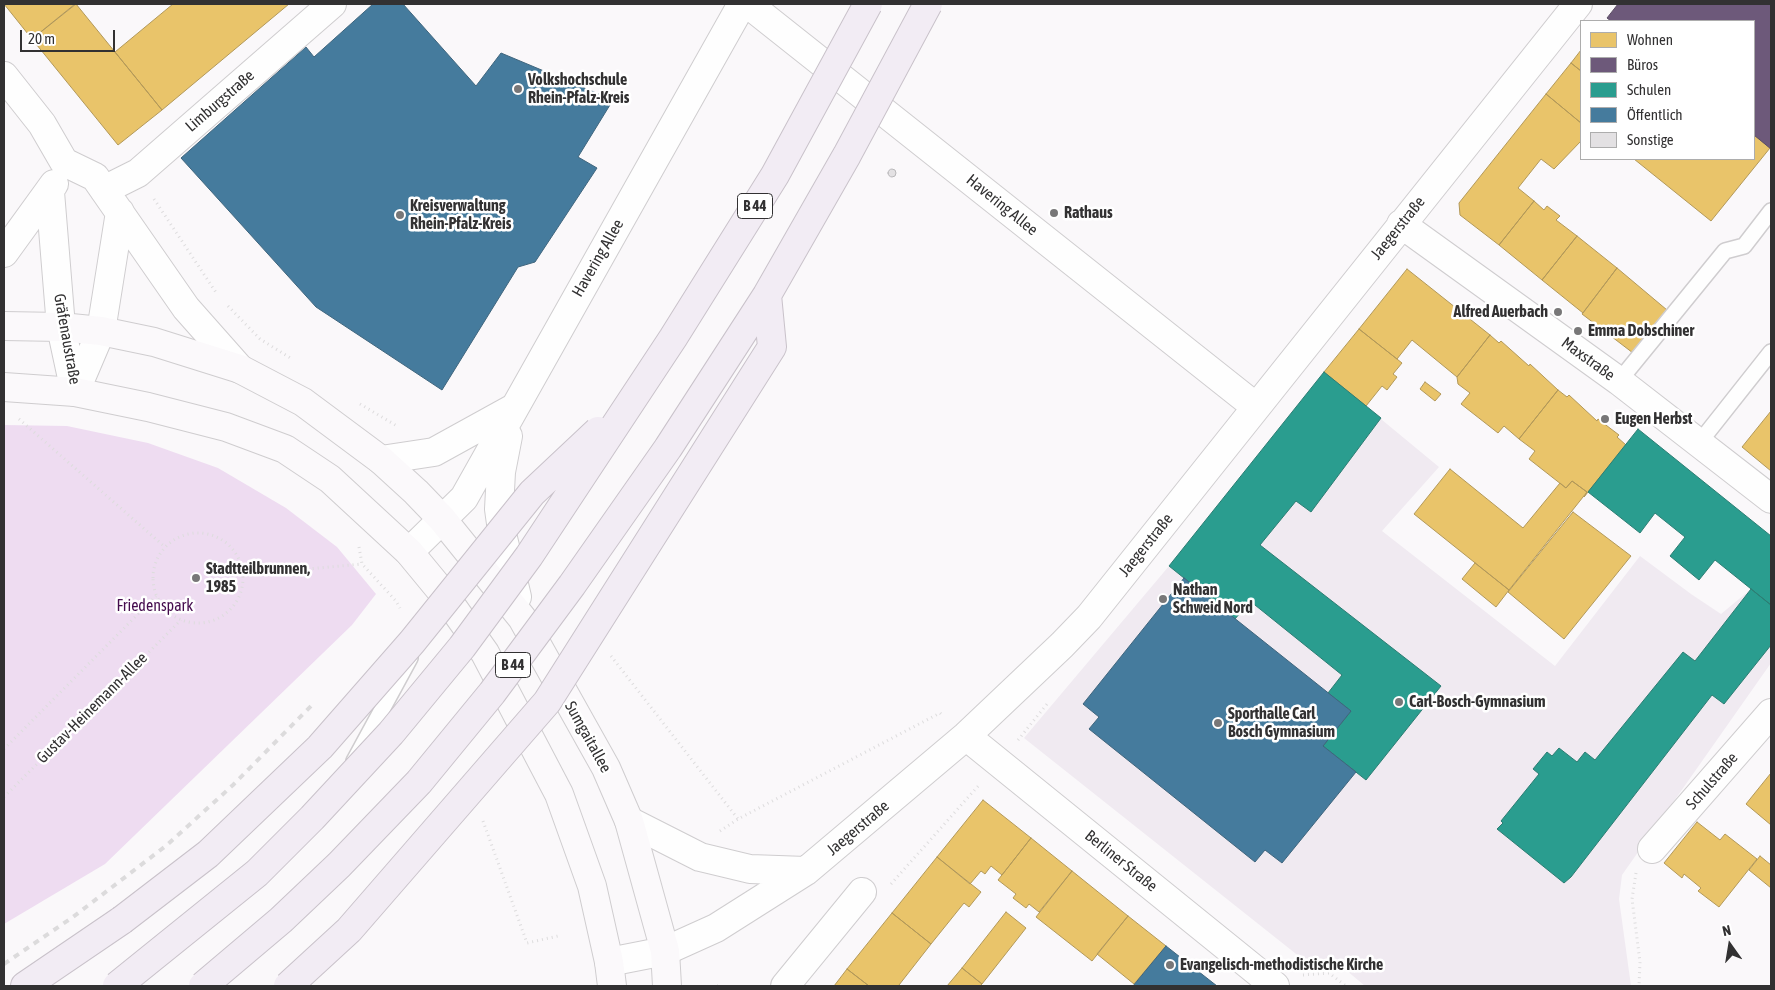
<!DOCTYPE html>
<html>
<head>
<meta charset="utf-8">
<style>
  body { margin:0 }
  #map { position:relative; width:1775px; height:990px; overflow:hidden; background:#faf8fa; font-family:"Asap Condensed",sans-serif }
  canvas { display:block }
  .frame { position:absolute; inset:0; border:5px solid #323132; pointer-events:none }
  .legend { position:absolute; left:1580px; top:20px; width:175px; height:140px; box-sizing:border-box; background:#fff; border:1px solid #adadad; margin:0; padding:6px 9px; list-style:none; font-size:15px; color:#323132 }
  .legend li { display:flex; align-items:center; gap:10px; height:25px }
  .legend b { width:25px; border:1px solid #adadad }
  .north { position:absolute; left:1705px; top:920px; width:50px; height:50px; -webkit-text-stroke:4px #fff; paint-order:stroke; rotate:347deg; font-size:14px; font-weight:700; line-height:20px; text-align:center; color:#323132 }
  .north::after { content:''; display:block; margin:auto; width:18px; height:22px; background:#323132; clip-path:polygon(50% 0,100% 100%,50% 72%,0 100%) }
  .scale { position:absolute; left:20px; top:30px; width:95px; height:22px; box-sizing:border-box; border:2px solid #323132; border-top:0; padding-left:6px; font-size:15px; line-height:18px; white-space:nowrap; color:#323132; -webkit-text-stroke:4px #fff; paint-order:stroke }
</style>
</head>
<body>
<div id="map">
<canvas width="1775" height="990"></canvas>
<div class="frame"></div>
<ul class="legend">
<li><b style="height:14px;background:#e9c46a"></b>Wohnen</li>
<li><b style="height:14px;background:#6d597a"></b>Büros</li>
<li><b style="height:14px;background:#2a9d8f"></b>Schulen</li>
<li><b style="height:14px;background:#457b9d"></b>Öffentlich</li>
<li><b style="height:14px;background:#e3e1e3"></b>Sonstige</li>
</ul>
<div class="north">N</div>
<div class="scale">20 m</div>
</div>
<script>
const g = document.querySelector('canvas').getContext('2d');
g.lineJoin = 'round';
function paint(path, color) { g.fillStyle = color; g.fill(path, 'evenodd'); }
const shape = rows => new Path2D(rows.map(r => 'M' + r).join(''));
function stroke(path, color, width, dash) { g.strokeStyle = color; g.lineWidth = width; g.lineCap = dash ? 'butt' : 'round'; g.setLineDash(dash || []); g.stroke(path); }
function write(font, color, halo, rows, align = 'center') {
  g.font = font + ' "Asap Condensed",sans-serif'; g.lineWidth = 5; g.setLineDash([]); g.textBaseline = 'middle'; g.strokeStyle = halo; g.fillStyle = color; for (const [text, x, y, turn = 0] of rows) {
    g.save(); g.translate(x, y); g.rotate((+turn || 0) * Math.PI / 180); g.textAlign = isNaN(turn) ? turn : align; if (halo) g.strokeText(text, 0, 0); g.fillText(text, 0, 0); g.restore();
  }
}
const built = shape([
  [1324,372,1439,467,1382,531,1555,666,1640,556,1691,594,1721,614,1751,589,1771,605,1771,663,1622,875,1619,899,1631,986,1365,986,1346,970,1310,965,1024,738,1169,566]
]);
const green = shape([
  [4,425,67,426,148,443,218,468,286,508,337,547,376,594,352,625,105,864,4,924]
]);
const homes = shape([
  [4,4,75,4,32,39,4,4],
  [76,4,162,110,118,145,32,39,76,4],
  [173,4,289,4,162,110,115,52,173,4],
  [1581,50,1581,71,1571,63,1581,50],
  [1571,63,1581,71,1581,123,1546,94,1571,63],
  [1546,94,1581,123,1581,141,1554,169,1541,159,1518,188,1534,201,1499,245,1460,215,1459,203,1546,94],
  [1754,135,1770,148,1711,221,1634,159,1754,159,1754,135],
  [1534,201,1544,210,1547,206,1560,216,1556,220,1577,236,1542,280,1499,245,1534,201],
  [1577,236,1617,268,1583,313,1542,280,1577,236],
  [1617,268,1667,310,1633,353,1582,314,1617,268],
  [1407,269,1490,335,1457,377,1412,340,1397,359,1359,329,1407,269],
  [1359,329,1402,363,1393,374,1397,377,1387,390,1382,386,1366,406,1324,372,1359,329],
  [1490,335,1499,343,1501,341,1529,366,1530,364,1558,390,1519,439,1504,426,1498,433,1461,404,1470,393,1458,384,1457,377,1490,335],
  [1425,382,1441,394,1435,401,1420,389,1425,382],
  [1558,390,1567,397,1569,395,1597,421,1598,419,1619,435,1617,437,1626,445,1584,497,1587,492,1572,481,1566,488,1529,459,1535,451,1519,439,1558,390],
  [1771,411,1771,471,1742,447,1771,411],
  [1450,469,1523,528,1560,483,1566,488,1572,481,1587,492,1509,590,1414,514,1450,469],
  [1573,512,1631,556,1564,639,1508,592,1573,512],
  [1475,563,1509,590,1496,607,1462,579,1475,563],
  [1771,773,1771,825,1746,804,1771,773],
  [983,800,1031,838,1002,875,991,866,985,874,981,871,970,884,937,857,983,800],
  [1697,822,1720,840,1725,834,1757,859,1719,907,1698,891,1701,888,1684,874,1682,878,1664,863,1697,822],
  [1031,838,1072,871,1039,912,1029,904,1026,908,1013,898,1016,894,998,880,1031,838],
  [1760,856,1771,865,1771,888,1749,870,1760,856],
  [937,857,981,892,969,907,964,903,931,944,892,913,937,857],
  [1072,871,1128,916,1092,961,1036,917,1072,871],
  [1006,912,1026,928,982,984,962,968,1006,912],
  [892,913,931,944,899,985,900,986,869,986,847,969,892,913],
  [1128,916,1166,946,1134,984,1097,954,1128,916],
  [962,968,982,984,980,986,947,986,962,968],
  [847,969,869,986,834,986,847,969]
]);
const offices = shape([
  [1618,4,1771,4,1771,149,1754,135,1754,21,1611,21,1607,18,1618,4]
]);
const schools = shape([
  [1324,372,1381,418,1311,512,1296,501,1260,545,1441,686,1366,780,1323,746,1351,711,1328,693,1342,675,1250,601,1235,619,1169,566,1324,372],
  [1638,429,1771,536,1771,605,1715,560,1699,580,1670,556,1685,537,1655,513,1640,533,1588,492,1638,429],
  [1751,589,1771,605,1771,645,1724,704,1712,695,1571,877,1564,883,1497,829,1503,823,1501,821,1539,774,1533,769,1547,752,1552,756,1559,748,1577,762,1585,752,1595,760,1683,652,1695,661,1751,589]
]);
const public = shape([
  [373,4,403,4,476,86,501,53,613,100,578,157,597,168,535,262,518,267,442,390,316,307,181,158,306,47,314,57,373,4],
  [1184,578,1351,711,1323,746,1356,772,1282,863,1265,850,1255,862,1089,729,1099,717,1083,704,1184,578],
  [1166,946,1217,986,1133,986,1166,946]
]);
const building = shape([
  '888 173a4 4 0 1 1 8 0a4 4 0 1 1-8 0Z'
]);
const path = shape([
  [154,199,217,294],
  [228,306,260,339,292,359],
  [360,404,397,426],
  [19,419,165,547],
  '153 578a45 45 0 1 1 90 0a45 45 0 1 1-90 0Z',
  [359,547,362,564,396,601,400,608],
  [243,575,362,564],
  [611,656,738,819],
  [1018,740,1047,704],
  [4,749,156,596],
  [4,797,181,620],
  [483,821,527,943,558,936],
  [720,831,738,819,940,713,943,716],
  [1636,873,1632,899,1640,962,1639,986],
  [891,884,980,784],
  [1303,975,1329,973,1346,986],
  [717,986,718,986]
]);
const lane = shape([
  [1619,381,1725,251,1744,246,1771,211],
  [1699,443,1771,352],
  [354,761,410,658]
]);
const street = shape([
  [748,4,1256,407],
  [4,76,42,124,64,162,95,177,186,308,240,369],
  [104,190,138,173,332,4],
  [50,192,61,327,75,392],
  [1401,224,1619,381,1771,499],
  [4,253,54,184],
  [75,392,101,331,120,212],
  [508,436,501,472,499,509,503,538,517,597],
  [381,460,434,452,512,409],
  [409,552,464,498,742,4],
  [966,736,1275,986],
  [629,821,700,857,750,869,806,871],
  [1652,849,1771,713],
  [609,962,665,951,716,928,806,871,966,736,1062,645,1089,617,1578,4],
  [785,986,862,892]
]);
const secondary = shape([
  [4,326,61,327,101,331,154,342,240,369,303,402,381,460,416,492,442,519,522,618,606,768,629,821,665,951,667,986],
  [4,387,75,392,148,407,226,427,285,449,330,479,409,552,442,592,485,653,559,794,592,886,609,962,612,986]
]);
const highway = shape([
  [25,986,122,920]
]);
const rail = shape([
  [4,964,73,917,167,845,233,785,312,705]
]);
const highwayBridge = shape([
  [122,920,208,854,320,747,412,642,532,493,598,431],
  [117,986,257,873,312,818,391,733,462,647,529,556,673,338,775,175,868,4],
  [203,986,281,920,339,865,419,782,492,693,572,585,668,448,767,295,847,155,928,4],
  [288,986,349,930,547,702,772,347,767,295]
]);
const markers = [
  [518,89,5,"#787778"],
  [1054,213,5,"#787778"],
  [400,215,5,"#787778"],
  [1558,312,5,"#787778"],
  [1578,331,5,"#787778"],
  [1605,419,5,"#787778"],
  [196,578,5,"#787778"],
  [1163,599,5,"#787778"],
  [1399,702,5,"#787778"],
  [1218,723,5,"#787778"],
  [1170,965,5,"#787778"]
];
const shields = [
  [755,206,35],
  [513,665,35]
];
const shieldNames = [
  ["B 44",755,206],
  ["B 44",513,665]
];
const poiNames = [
  ["Volkshochschule",528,80],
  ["Rhein-Pfalz-Kreis",528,98],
  ["Kreisverwaltung",410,206],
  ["Rhein-Pfalz-Kreis",410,224],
  ["Rathaus",1064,213],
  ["Alfred Auerbach",1548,312,"right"],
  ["Emma Dobschiner",1588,331],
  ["Eugen Herbst",1615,419],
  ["Stadtteilbrunnen,",206,569],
  ["1985",206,587],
  ["Nathan",1173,590],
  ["Schweid Nord",1173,608],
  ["Carl-Bosch-Gymnasium",1409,702],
  ["Sporthalle Carl",1228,714],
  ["Bosch Gymnasium",1228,732],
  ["Evangelisch-methodistische Kirche",1180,965]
];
const streetNames = [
  ["Limburgstraße",220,101,-41],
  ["Havering Allee",1002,205,39],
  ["Jaegerstraße",1398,228,-51],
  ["Havering Allee",598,258,-60],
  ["Gräfenaustraße",67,339,80],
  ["Maxstraße",1588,359,36],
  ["Jaegerstraße",1146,545,-51],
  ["Gustav-Heinemann-Allee",92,708,-45],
  ["Sumgaitallee",588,737,61],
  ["Schulstraße",1712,781,-49],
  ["Jaegerstraße",858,828,-40],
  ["Berliner Straße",1121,861,39]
];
const parkNames = [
  ["Friedenspark",155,606]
];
paint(built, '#f0eaf1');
paint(green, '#eedcf1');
paint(homes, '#e9c46a');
stroke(homes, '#b29859', 1);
paint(offices, '#6d597a');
stroke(offices, '#5b4d64', 1);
paint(schools, '#2a9d8f');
stroke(schools, '#2c7d73', 1);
paint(public, '#457b9d');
stroke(public, '#3f657d', 1);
paint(building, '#e3e1e3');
stroke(building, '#b9b8ba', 1);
stroke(lane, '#cfcdcf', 18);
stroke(street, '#cfcdcf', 30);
stroke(secondary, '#cfcdcf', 30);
stroke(highway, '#c9c2ca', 30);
stroke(path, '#dddcdd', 3, [1, 4]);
stroke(lane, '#fefefe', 15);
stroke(street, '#fefefe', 28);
stroke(secondary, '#fbf9fb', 28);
stroke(highway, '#f2ecf4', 28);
stroke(rail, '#dcdbdc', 4, [6, 6]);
stroke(highwayBridge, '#c9c2ca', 30, []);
stroke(highwayBridge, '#f2ecf4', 28);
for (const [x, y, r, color] of markers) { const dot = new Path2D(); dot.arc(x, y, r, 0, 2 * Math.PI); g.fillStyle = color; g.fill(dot); stroke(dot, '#fff', 2); }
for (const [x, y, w] of shields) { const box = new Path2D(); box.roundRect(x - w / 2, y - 12.5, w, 25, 4); g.fillStyle = '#fff'; g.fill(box); stroke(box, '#323132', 1); }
write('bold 15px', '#323132', null, shieldNames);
write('bold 16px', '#323132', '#fff', poiNames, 'left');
write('16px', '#323132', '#fff', streetNames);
write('16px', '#450d4e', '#fff', parkNames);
</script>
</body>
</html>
